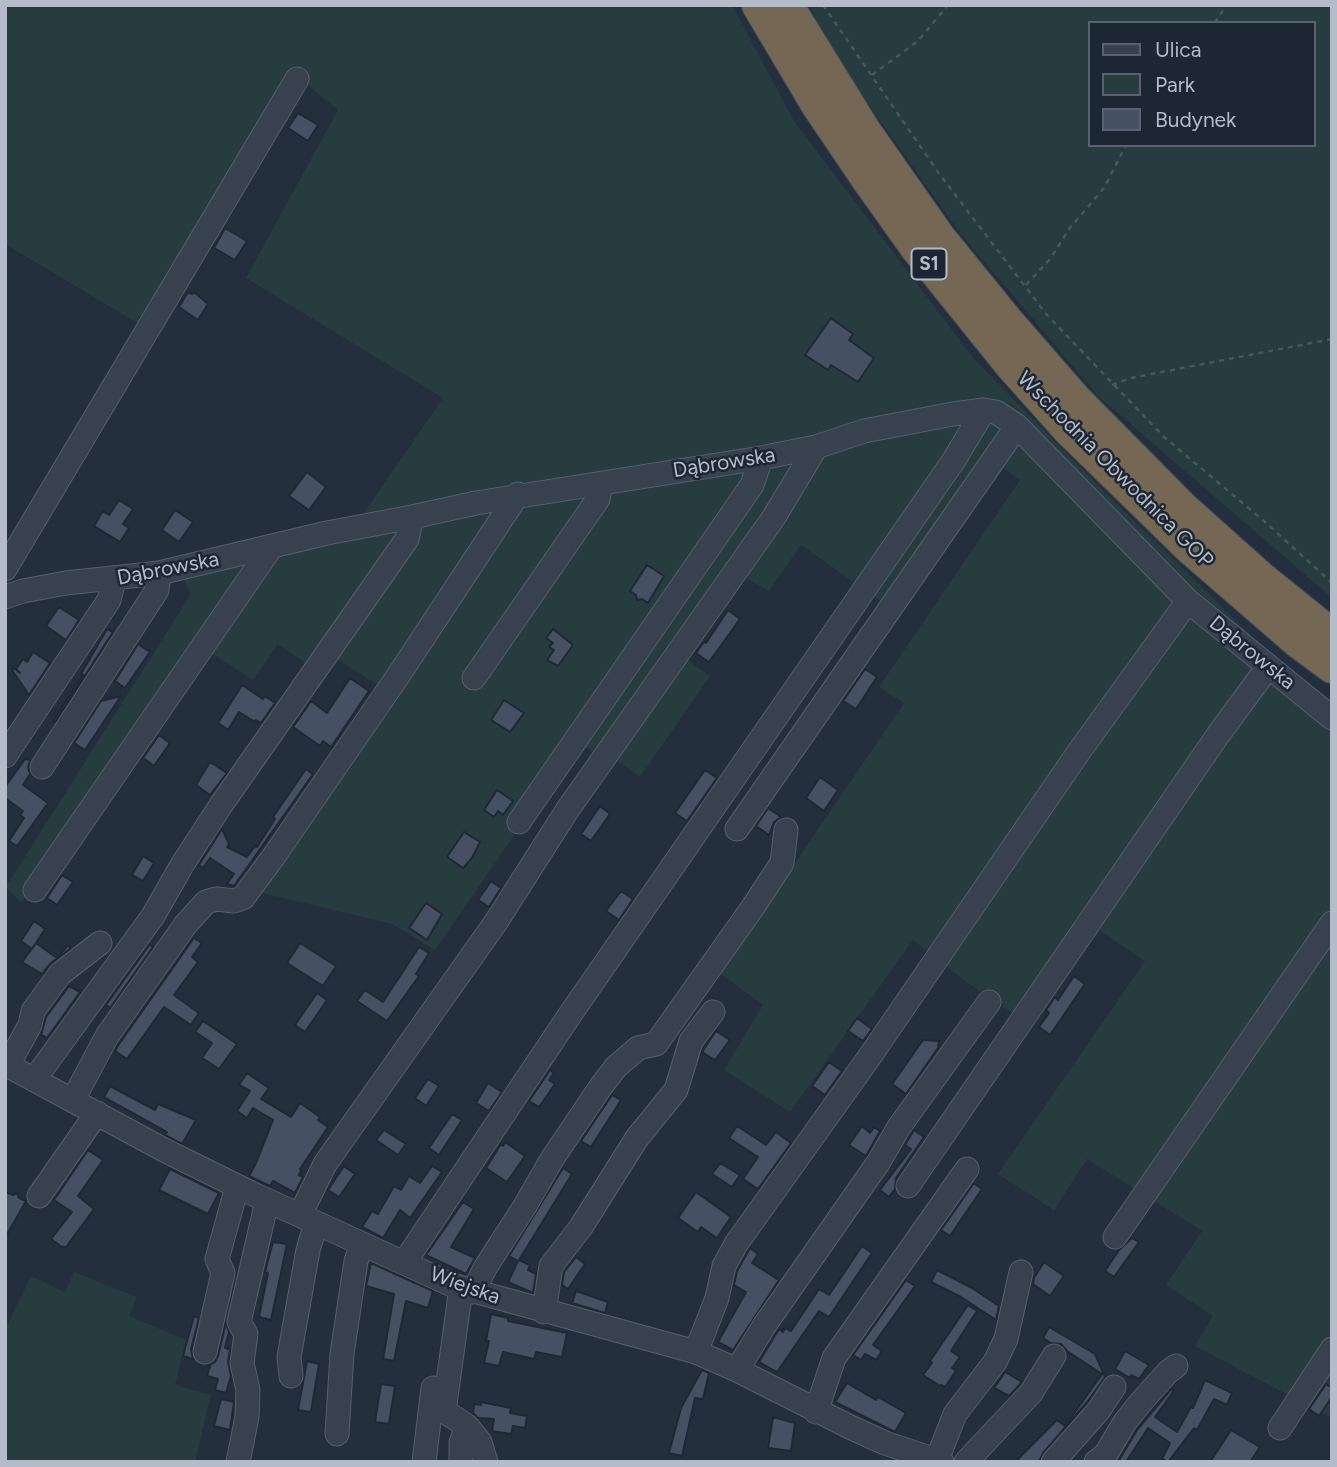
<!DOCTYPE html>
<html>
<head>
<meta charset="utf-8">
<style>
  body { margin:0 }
  #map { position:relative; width:1337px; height:1467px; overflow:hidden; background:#242f3e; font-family:Figtree,sans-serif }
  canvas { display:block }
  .frame { position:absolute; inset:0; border:7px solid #b4bcc9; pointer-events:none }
  .legend { position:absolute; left:1088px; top:21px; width:228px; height:126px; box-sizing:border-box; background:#1d2633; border:2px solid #59626f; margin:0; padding:9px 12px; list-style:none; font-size:21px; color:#b4bcc9 }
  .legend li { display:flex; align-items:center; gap:14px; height:35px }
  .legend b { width:35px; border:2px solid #59626f }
</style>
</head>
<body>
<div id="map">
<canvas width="1337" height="1467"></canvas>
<div class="frame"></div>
<ul class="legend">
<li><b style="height:9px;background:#38414e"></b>Ulica</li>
<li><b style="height:19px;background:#263c3f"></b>Park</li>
<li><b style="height:19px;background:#455162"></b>Budynek</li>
</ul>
</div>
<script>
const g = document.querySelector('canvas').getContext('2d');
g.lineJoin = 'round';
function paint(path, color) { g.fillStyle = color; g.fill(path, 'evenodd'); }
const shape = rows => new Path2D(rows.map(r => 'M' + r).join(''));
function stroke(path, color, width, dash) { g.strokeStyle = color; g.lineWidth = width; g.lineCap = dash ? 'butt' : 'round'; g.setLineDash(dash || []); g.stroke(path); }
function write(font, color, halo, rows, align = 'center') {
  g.font = font + ' Figtree,sans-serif'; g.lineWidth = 5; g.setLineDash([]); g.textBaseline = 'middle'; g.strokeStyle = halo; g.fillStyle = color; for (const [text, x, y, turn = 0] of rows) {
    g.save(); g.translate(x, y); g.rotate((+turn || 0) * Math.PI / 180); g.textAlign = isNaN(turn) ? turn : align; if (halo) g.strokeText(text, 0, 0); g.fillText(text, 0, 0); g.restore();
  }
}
const green = shape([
  [5,5,732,5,794,121,974,359,1106,493,1260,644,1332,702,1332,1418,1195,1346,1213,1316,1166,1285,1202,1231,1087,1159,1054,1210,998,1174,1145,961,1095,927,1028,1023,965,981,913,940,790,1112,724,1070,763,1005,720,973,904,703,879,687,1020,480,999,465,900,615,801,545,769,591,740,575,682,656,710,676,640,777,616,760,610,764,579,741,435,950,392,924,258,892,388,692,334,657,321,674,278,644,253,680,196,643,21,903,6,887,191,594,175,561,361,517,443,398,246,278,338,110,303,81,149,330,5,244],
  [809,5,1332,5,1332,598,1098,396,960,233,839,63],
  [1090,23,1314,23,1314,145,1090,145],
  [74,1272,137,1297,129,1316,186,1340,175,1385,211,1395,195,1462,5,1462,5,1330,31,1276,65,1292]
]);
const building = shape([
  [298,113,318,125,308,141,288,128,298,113],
  [225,228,247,241,235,260,214,248,225,228],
  [188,292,192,294,194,292,208,304,198,320,179,307,188,292],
  [831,318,853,334,849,340,874,358,858,382,831,365,828,370,805,355,831,318],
  [307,472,326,487,309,510,289,496,307,472],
  [119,500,133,509,123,524,129,528,120,542,94,526,103,511,109,515,119,500],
  [175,510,193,522,179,542,162,530,175,510],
  [647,565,664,576,648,603,642,599,637,600,636,595,630,591,647,565],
  [59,607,79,620,66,640,46,626,59,607],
  [728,610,740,619,709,662,696,653,704,642,706,643,728,610],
  [107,629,113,632,55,722,53,721,83,675,81,674,107,629],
  [553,629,573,645,558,666,547,660,554,650,549,647,553,643,546,638,553,629],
  [138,644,150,652,125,688,115,681,138,644],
  [33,652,50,663,29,695,12,670,14,668,20,673,16,669,23,659,27,662,33,652],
  [865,669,877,677,856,709,843,701,865,669],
  [350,678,369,691,331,747,323,741,320,746,293,727,311,701,327,713,350,678],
  [242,685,263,699,265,696,275,703,261,723,256,720,255,722,239,712,228,730,218,723,242,685],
  [121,696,85,750,74,743,101,701,121,696],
  [504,700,524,713,510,732,491,720,504,700],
  [159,735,170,743,154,766,143,758,159,735],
  [26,758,30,761,28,767,30,774,23,785,48,803,17,846,9,841,24,818,20,815,23,811,5,798,5,787,26,758],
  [210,762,227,773,210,795,196,785,210,762],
  [306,769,313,774,234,886,227,884,234,874,210,858,203,868,199,865,222,829,229,844,227,847,247,857,255,846,257,847,275,819,273,817,306,769],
  [705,770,717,778,687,821,675,813,705,770],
  [820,777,838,790,824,811,806,798,820,777],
  [497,790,513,801,503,815,498,811,494,817,484,810,497,790],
  [600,806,610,814,591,841,581,834,600,806],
  [768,808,781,817,774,822,769,835,756,826,768,808],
  [464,832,480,842,472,858,463,868,447,857,464,832],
  [143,856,154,863,143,881,132,875,143,856],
  [62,875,73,882,57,905,47,898,62,875],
  [491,881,501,888,489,907,478,900,491,881],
  [621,891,633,899,619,920,606,911,621,891],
  [426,903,442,914,427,940,409,928,426,903],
  [34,921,45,929,32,949,21,941,34,921],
  [194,938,202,943,192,957,198,962,174,995,199,1013,191,1025,164,1007,127,1059,115,1051,117,1047,194,938],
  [36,943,57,958,68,945,71,948,51,963,42,974,22,962,36,943],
  [300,943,336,966,323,986,287,963,300,943],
  [150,944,153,947,110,1008,106,1005,150,944],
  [419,947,429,953,416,974,419,976,387,1021,357,1001,365,990,383,1002,419,947],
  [1074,976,1085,984,1050,1035,1039,1027,1049,1013,1046,1010,1055,997,1058,1000,1074,976],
  [69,986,80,992,47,1038,41,1035,46,1017,69,986],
  [317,993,327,1000,305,1032,295,1025,317,993],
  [857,1018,872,1029,863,1041,848,1031,857,1018],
  [203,1021,237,1044,219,1069,202,1058,212,1043,195,1032,203,1021],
  [716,1031,730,1040,715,1060,702,1052,716,1031],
  [923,1040,939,1041,938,1048,906,1094,892,1084,923,1040],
  [829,1062,842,1071,825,1095,812,1086,829,1062],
  [550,1070,554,1073,549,1080,555,1084,539,1107,529,1101,550,1070],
  [247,1073,269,1088,261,1099,291,1117,300,1103,320,1117,318,1120,328,1127,300,1169,301,1170,299,1175,303,1177,295,1193,273,1181,270,1186,249,1176,256,1163,273,1120,253,1108,247,1118,237,1111,250,1091,239,1085,247,1073],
  [428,1079,439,1086,426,1106,415,1098,428,1079],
  [488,1083,502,1092,489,1111,476,1103,488,1083],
  [110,1086,155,1110,158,1104,196,1120,182,1144,165,1135,167,1132,104,1097,110,1086],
  [612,1095,621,1100,591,1147,581,1141,612,1095],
  [452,1114,462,1120,439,1155,429,1148,452,1114],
  [737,1126,766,1145,776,1132,791,1143,758,1189,743,1179,758,1157,729,1138,737,1126],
  [862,1126,870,1133,874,1127,880,1131,866,1156,849,1145,862,1126],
  [384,1130,406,1144,398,1155,376,1140,384,1130],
  [914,1130,924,1137,896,1178,895,1189,889,1197,880,1190,911,1149,905,1145,914,1130],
  [505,1142,525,1156,507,1182,486,1168,501,1144,503,1146,505,1142],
  [88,1150,103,1160,78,1196,94,1209,66,1247,62,1247,51,1239,72,1212,54,1200,88,1150],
  [720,1163,740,1175,732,1187,712,1174,720,1163],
  [344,1166,355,1174,339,1197,328,1190,344,1166],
  [432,1166,442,1172,410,1218,400,1210,383,1238,362,1227,372,1211,378,1214,394,1186,401,1190,409,1176,420,1183,432,1166],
  [563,1168,572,1174,519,1260,530,1265,528,1270,536,1274,533,1293,508,1282,518,1261,509,1256,563,1168],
  [170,1169,219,1193,208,1214,159,1190,170,1169],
  [974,1183,982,1189,950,1236,941,1230,974,1183],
  [5,1192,13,1195,17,1193,19,1198,26,1201,5,1238,5,1192],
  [696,1192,731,1217,717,1238,701,1227,698,1232,678,1218,696,1192],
  [463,1202,474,1209,451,1247,475,1258,466,1274,426,1255,463,1202],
  [1132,1238,1139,1242,1114,1277,1105,1271,1119,1250,1132,1238],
  [273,1242,287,1244,271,1320,259,1317,268,1273,265,1272,273,1242],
  [862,1246,872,1253,829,1317,819,1311,777,1372,759,1362,779,1329,783,1332,785,1328,791,1331,819,1289,829,1295,862,1246],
  [750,1248,758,1254,752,1263,779,1280,733,1350,718,1342,746,1292,734,1285,737,1271,750,1248],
  [576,1257,585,1264,568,1289,562,1285,564,1272,576,1257],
  [1044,1262,1064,1276,1050,1296,1033,1284,1034,1278,1044,1262],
  [371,1263,433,1291,428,1308,406,1301,394,1361,383,1359,394,1294,366,1286,371,1263],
  [937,1270,972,1288,999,1306,996,1320,961,1297,931,1282,937,1270],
  [906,1280,915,1286,873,1345,882,1351,876,1360,865,1354,861,1360,853,1355,906,1280],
  [576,1291,608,1302,605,1313,572,1303,576,1291],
  [968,1305,977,1311,951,1351,960,1357,952,1368,956,1371,945,1387,941,1385,940,1386,923,1375,932,1363,930,1361,968,1305],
  [491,1314,508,1318,508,1321,567,1333,562,1357,536,1352,534,1359,503,1352,499,1366,484,1363,489,1341,486,1341,491,1314],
  [194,1316,199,1318,191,1349,193,1359,183,1356,194,1316],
  [226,1323,229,1332,225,1348,230,1349,228,1362,231,1376,226,1393,215,1390,218,1379,207,1376,210,1366,208,1366,215,1362,218,1356,226,1323],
  [1049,1327,1095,1354,1105,1377,1088,1401,1043,1453,1039,1462,1015,1462,1057,1420,1065,1426,1102,1374,1067,1351,1061,1344,1051,1343,1043,1338,1049,1327],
  [1125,1351,1149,1365,1139,1379,1131,1375,1130,1378,1115,1369,1125,1351],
  [307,1361,319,1364,311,1412,298,1410,307,1361],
  [702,1370,709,1373,703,1399,695,1398,682,1456,669,1453,681,1408,702,1370],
  [1005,1372,1022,1382,1009,1396,994,1388,1005,1372],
  [1205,1380,1232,1393,1227,1405,1214,1399,1197,1430,1194,1428,1168,1462,1162,1459,1170,1443,1148,1428,1126,1462,1118,1462,1137,1430,1172,1388,1173,1392,1155,1417,1177,1432,1191,1407,1193,1408,1205,1380],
  [847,1383,876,1400,878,1397,906,1413,895,1432,835,1402,847,1383],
  [381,1384,395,1386,389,1424,375,1422,381,1384],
  [1326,1384,1332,1388,1332,1397,1319,1416,1309,1409,1326,1384],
  [221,1399,234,1402,230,1430,214,1426,221,1399],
  [481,1402,511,1408,510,1413,527,1416,525,1428,513,1426,511,1434,492,1431,494,1419,478,1418,473,1413,474,1404,481,1405,481,1402],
  [773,1417,795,1423,791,1451,768,1448,773,1417],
  [1231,1430,1260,1447,1250,1462,1210,1462,1231,1430]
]);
const path = shape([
  [823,5,940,175,1047,315,1164,437,1264,521,1332,583],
  [1215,23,1226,5],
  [872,75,918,41,948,5],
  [1026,285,1051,258,1069,229,1104,188,1126,145],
  [1112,385,1131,378,1332,339]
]);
const minor = shape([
  [5,569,297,79],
  [5,597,23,591,66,583,159,573,327,533,412,517,476,503,761,458,816,447,864,431,953,414,984,410,996,412,1017,426,1188,601,1332,718],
  [474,678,598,499,601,484],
  [5,756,109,600,114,580],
  [42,767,157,590,159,573],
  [519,822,752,485,761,458],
  [737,829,1017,426],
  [35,890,272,546],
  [5,1064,164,1150,251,1193,452,1285,696,1352,737,1370,852,1428,885,1443,942,1462],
  [8,1065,30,1025,33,1011,60,974,100,943],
  [34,1080,153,916,182,865,221,805,407,539,412,517],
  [73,1100,107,1036,186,924,206,902,216,899,234,901,243,898,274,856,398,676,518,494],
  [908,1186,1218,735,1268,667],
  [39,1196,97,1113],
  [300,1215,325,1164,496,922,568,809,774,517,816,447],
  [1115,1237,1332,923],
  [404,1263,567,1019,954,460,984,410],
  [461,1288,444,1411,467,1426,480,1442,486,1462],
  [473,1292,485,1268,525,1206,552,1159,602,1085,616,1067,638,1048,656,1044,753,907,782,863,786,830],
  [544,1312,551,1266,581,1227,637,1138,676,1090,691,1041,713,1012],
  [205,1352,223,1273,217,1259,237,1187],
  [696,1352,717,1298,724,1266,736,1244,868,1059,1078,753,1188,601],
  [737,1370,764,1326,878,1163,899,1127,989,1002],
  [291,1376,289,1357,308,1250,316,1223],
  [816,1412,834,1358,967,1169],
  [1280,1428,1332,1349],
  [337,1434,342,1354,356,1261,362,1244],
  [937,1460,955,1414,995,1362,1006,1339,1021,1272],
  [238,1462,247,1417,248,1390,242,1363,246,1334,239,1322,267,1201],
  [424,1462,433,1388],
  [461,1462,461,1443,467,1426],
  [966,1462,1031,1393,1054,1356],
  [1053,1462,1099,1410,1114,1387],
  [1096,1462,1106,1454,1125,1422,1141,1402,1168,1372,1176,1366]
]);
const highway = shape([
  [758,5,818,106,868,180,915,246,1010,364,1068,429,1192,550,1297,641,1332,667],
  [787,5,864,130,939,237,1008,322,1076,400,1184,509,1260,577,1332,635]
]);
const shields = [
  [929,264,35]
];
const shieldNames = [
  ["S1",929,264]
];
const streetNames = [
  ["Dąbrowska",724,463,-9],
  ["Wschodnia Obwodnica GOP",1115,470,45],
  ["Dąbrowska",168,569,-11],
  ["Dąbrowska",1252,653,39],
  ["Wiejska",465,1286,20]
];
paint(green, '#263c3f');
paint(building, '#455162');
stroke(building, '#1f2835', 2);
stroke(minor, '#565f6c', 25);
stroke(highway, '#434c59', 34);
stroke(path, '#44595c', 2.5, [5, 5]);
stroke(minor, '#38414e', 23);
stroke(highway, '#746855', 32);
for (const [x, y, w] of shields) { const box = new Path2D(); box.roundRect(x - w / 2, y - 15.5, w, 31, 5); g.fillStyle = '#1d2633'; g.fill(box); stroke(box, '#b4bcc9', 2); }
write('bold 19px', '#b4bcc9', null, shieldNames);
write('21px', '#b4bcc9', '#1d2633', streetNames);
</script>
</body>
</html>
